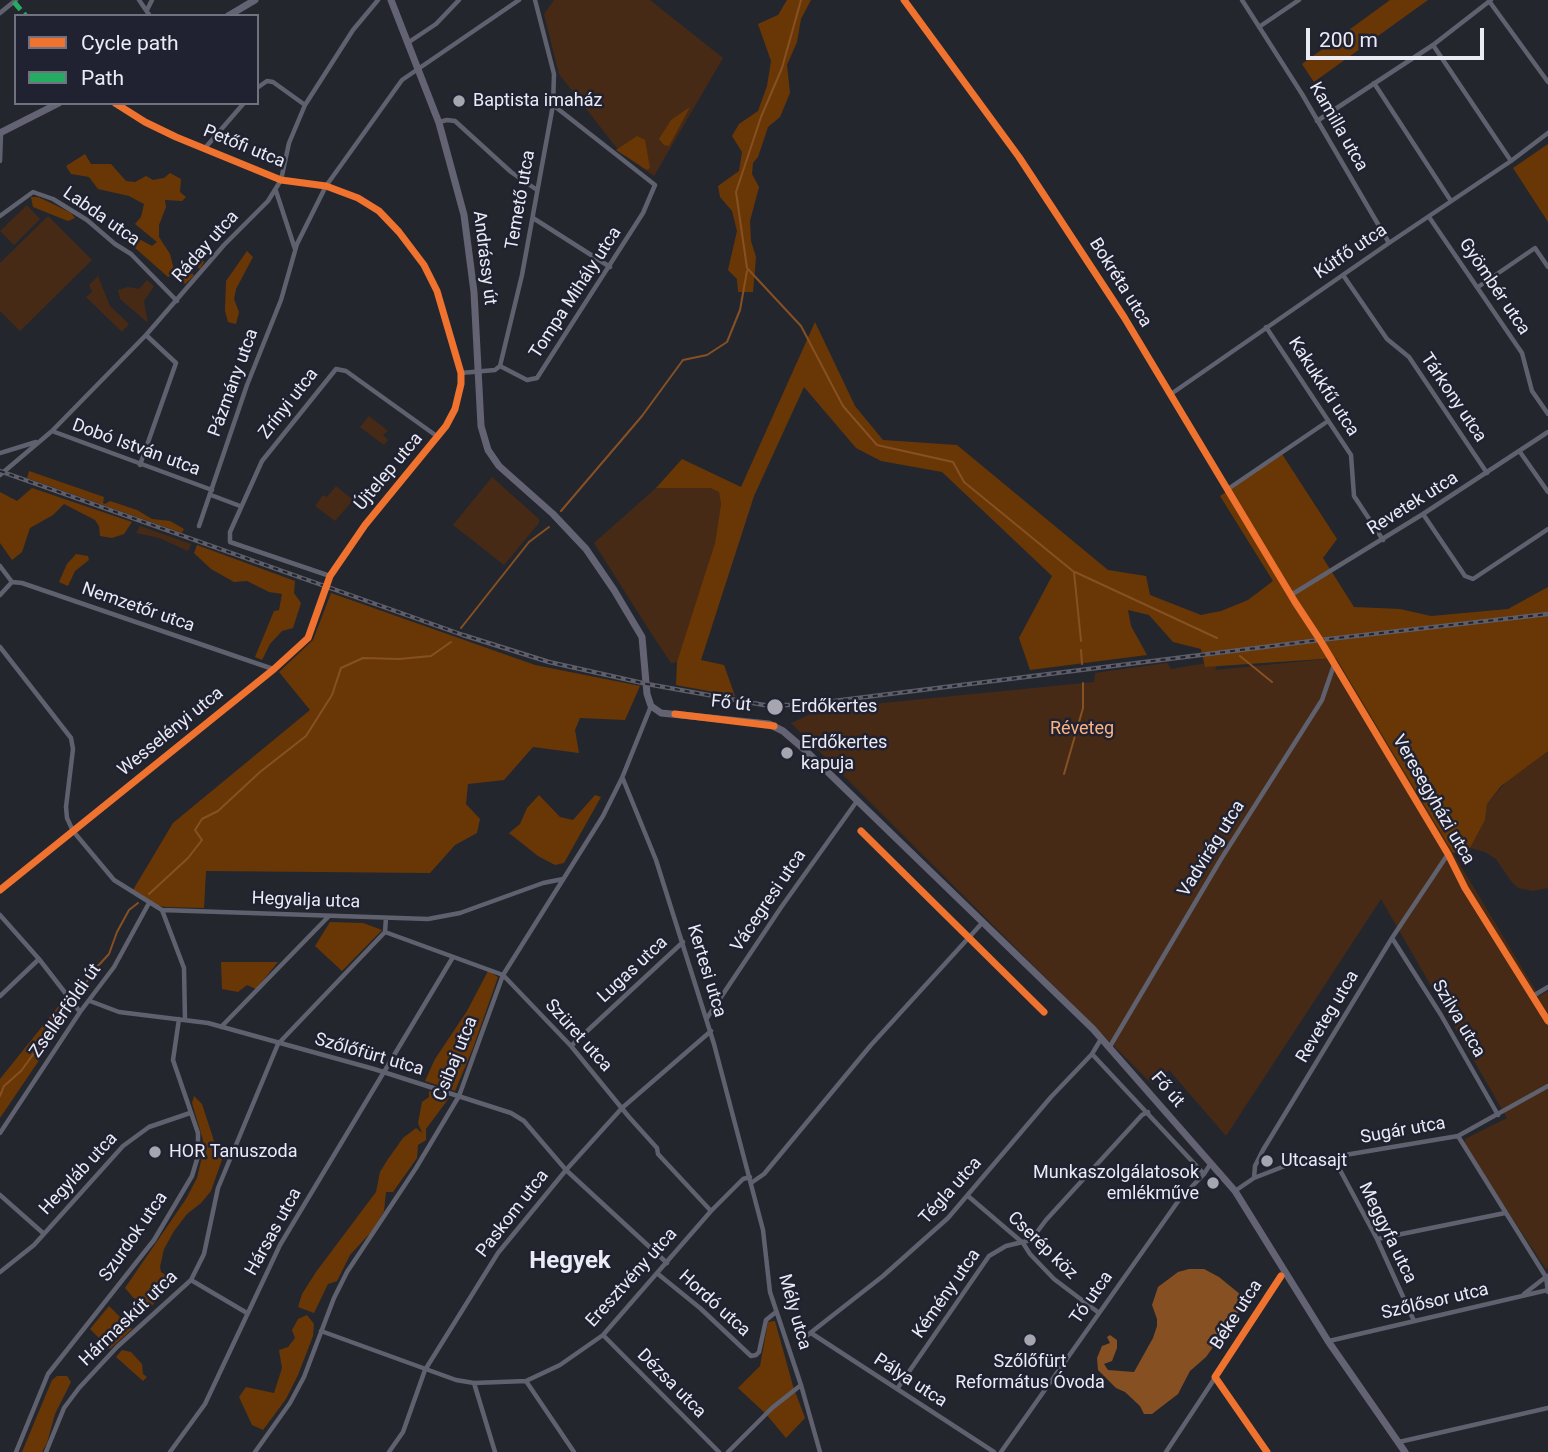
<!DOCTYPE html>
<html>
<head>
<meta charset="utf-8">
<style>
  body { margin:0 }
  #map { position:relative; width:1548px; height:1452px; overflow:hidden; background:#24262e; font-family:Roboto,sans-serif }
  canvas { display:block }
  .legend { position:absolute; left:14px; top:14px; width:245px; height:91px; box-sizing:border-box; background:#212231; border:2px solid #71727f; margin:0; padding:9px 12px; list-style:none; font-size:21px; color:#eaebf5 }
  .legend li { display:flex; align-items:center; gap:14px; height:35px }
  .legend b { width:35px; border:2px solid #71727f }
  .scale { position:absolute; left:1306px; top:28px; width:178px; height:32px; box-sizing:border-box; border:4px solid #eaebf5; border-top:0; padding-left:9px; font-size:21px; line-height:24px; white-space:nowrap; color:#eaebf5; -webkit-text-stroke:5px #212231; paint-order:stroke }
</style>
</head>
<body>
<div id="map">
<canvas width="1548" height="1452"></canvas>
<ul class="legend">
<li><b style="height:9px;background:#ef722f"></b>Cycle path</li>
<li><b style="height:9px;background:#26ab63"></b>Path</li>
</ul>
<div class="scale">200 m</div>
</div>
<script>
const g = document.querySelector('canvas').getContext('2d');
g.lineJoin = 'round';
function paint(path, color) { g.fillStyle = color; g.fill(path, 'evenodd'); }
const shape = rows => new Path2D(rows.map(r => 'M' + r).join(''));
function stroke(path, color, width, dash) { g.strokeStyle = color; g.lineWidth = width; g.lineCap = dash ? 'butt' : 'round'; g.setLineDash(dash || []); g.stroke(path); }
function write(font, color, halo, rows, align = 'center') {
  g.font = font + ' Roboto,sans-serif'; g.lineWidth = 5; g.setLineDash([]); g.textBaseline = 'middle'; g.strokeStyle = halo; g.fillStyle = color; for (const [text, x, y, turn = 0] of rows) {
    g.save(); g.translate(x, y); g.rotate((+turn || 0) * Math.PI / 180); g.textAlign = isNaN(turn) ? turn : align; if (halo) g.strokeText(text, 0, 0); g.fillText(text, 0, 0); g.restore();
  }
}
const green = shape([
  [554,0,650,0,723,58,654,176,619,151,559,74,544,14],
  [27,205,40,219,14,245,0,231],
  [48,216,92,260,20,331,0,311,0,263],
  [98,276,110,306,129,324,122,332,86,297,92,292,89,285],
  [147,280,154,286,144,301,148,323,120,299,118,290,128,287,139,289],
  [369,416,388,431,383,435,388,440,384,445,360,427],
  [492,477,539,519,539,523,504,565,453,525],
  [336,486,353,500,335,521,315,506,323,495,327,497],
  [656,488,710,488,719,492,721,504,715,543,691,622,677,662,673,663,671,663,651,633,594,543],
  [140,526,191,544,188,551,159,538,136,533],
  [1548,624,1548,888,1533,891,1518,888,1511,881,1496,859,1485,852,1470,848,1485,820,1487,804,1511,776,1535,759],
  [1336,658,1539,996,1548,991,1548,1267,1546,1269,1465,1147,1465,1139,1507,1118,1381,899,1226,1136,1169,1070,1152,1084,791,723,822,709,1094,682,1095,673,1167,663,1171,669,1219,661,1215,670]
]);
const forest = shape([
  [787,0,811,0,801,19,797,42,787,65,790,93,780,117,768,127,758,157,753,163,752,174,759,187,750,221,751,241,756,257,753,292,738,292,737,279,728,270,737,231,732,211,720,197,718,186,739,171,742,152,732,136,739,124,758,111,767,86,771,61,758,24,778,15],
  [1390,0,1428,0,1314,82,1302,64],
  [690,107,669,146,664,145,659,139,671,120],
  [637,136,645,140,650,168,647,170,616,150],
  [1548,144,1548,222,1513,168],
  [85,154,91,164,111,164,126,181,135,182,146,176,153,180,164,178,170,173,181,179,180,192,186,197,182,201,165,200,166,207,159,225,159,237,170,254,175,274,168,277,126,240,128,233,152,246,157,242,135,224,141,217,144,204,129,196,98,189,89,177,71,174,66,166],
  [31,197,38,197,49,202,71,213,75,218,68,221,33,207],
  [247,251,253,257,236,289,234,299,239,312,236,324,228,322,225,311,226,281],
  [196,253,204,262,200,269,196,266,190,270,194,276,185,284,178,277,185,275,186,259],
  [815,322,855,406,883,440,957,445,1108,570,1146,576,1150,595,1201,615,1221,611,1248,600,1273,581,1220,496,1282,454,1337,539,1323,558,1354,607,1400,609,1431,616,1508,609,1548,587,1548,751,1501,786,1487,804,1485,820,1470,848,1453,853,1336,658,1205,667,1201,649,1173,642,1149,615,1128,610,1131,626,1147,655,1030,670,1019,638,1052,576,942,472,881,461,856,448,804,387,754,496,701,660,724,665,735,696,676,685,677,662,715,543,721,504,719,492,710,488,656,488,682,459,741,487],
  [29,471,104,497,103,503,105,504,110,501,137,510,152,519,170,521,184,529,182,533,27,478],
  [32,488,132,522,124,534,112,538,100,536,99,526,95,520,64,504,53,515,30,528,22,552,12,560,0,543,0,492,17,501],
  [197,545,295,581,294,593,301,603,293,628,282,631,270,644,262,660,255,657,274,611,279,610,282,594,269,592,247,581,234,582,211,569,194,553],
  [76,554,88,556,89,560,75,571,68,586,59,582,67,564],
  [331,593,535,665,640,686,625,720,580,718,575,730,579,753,533,747,504,780,468,784,466,804,480,819,477,833,455,845,430,873,206,871,204,908,165,907,149,903,133,890,173,823,310,710,279,672,313,640],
  [539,795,560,817,573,820,595,795,601,797,564,863,555,865,538,856,509,833,520,824,527,808],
  [330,922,363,923,382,930,342,971,315,946],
  [221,962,278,962,256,989,247,985,238,992,222,989],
  [488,971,498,977,473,1048,455,1091,425,1081,435,1059,467,1011],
  [61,1003,71,1013,0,1118,0,1079],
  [429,1091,449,1098,426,1129,426,1140,418,1145,417,1158,393,1192,386,1192,384,1211,373,1230,350,1255,337,1281,328,1284,314,1313,298,1307,302,1294,316,1272,376,1192,380,1172,388,1159,403,1138,416,1128,422,1133,418,1123,422,1102,429,1097],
  [194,1096,202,1104,216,1147,225,1151,211,1191,201,1203,187,1214,174,1231,164,1249,160,1267,161,1272,177,1282,169,1288,160,1288,156,1301,149,1309,143,1309,125,1288,186,1199,197,1178,202,1157,203,1140,192,1103],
  [109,1306,132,1329,110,1349,90,1329],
  [307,1315,314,1324,313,1336,298,1375,286,1399,263,1430,252,1425,239,1397,246,1387,274,1393,282,1368,279,1350,288,1347,295,1338,292,1330,298,1319],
  [775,1321,793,1386,805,1418,786,1438,766,1414,738,1388,760,1366,768,1322],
  [122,1350,131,1352,142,1364,143,1374,147,1377,143,1381,116,1357],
  [57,1376,67,1376,71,1382,55,1414,47,1443,42,1452,22,1452,52,1380]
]);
const water = shape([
  [1189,1269,1204,1269,1219,1277,1241,1295,1244,1304,1206,1357,1190,1371,1178,1394,1152,1414,1144,1414,1140,1406,1125,1392,1116,1388,1098,1370,1097,1358,1102,1346,1110,1343,1107,1337,1110,1335,1117,1340,1117,1348,1112,1361,1104,1364,1108,1370,1134,1372,1153,1338,1157,1326,1157,1319,1152,1305,1158,1287,1178,1272]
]);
const stream = shape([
  [801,0,782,68,761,117,736,192,747,268,801,326,843,406,877,445,953,462,964,482,1074,572,1081,641],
  [561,511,642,416,683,360,707,355,727,342,740,310,747,271],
  [1075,572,1217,638],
  [461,628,529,542,549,527],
  [1081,650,1082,664],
  [1240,656,1272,682],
  [1064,774,1083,708,1083,683],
  [149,894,188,858,202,840,195,830,202,819,218,811,260,772,306,736,332,695,341,668,363,658,399,659,431,656,451,642],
  [76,997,97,967,109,954,117,932,129,910,138,903],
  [0,1096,4,1086,21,1071,67,1008]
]);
const minor = shape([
  [139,0,150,16],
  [904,0,1019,157,1124,317,1295,602,1320,640,1448,854,1465,888,1548,1021],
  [1242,0,1302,94,1389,243],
  [1489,1,1548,82],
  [147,10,152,0],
  [0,13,16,0],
  [1259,27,1299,0],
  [409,42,436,24,459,0],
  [1433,45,1511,161],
  [1374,83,1451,201],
  [257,88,267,81,273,82,305,105],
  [1317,121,1433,45,1491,0],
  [439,122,447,120,455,121,511,172,537,190],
  [205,148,244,103],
  [0,161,1,134],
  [276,191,295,249],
  [0,216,33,192,53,199,87,220,115,244,131,254,177,301],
  [1429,217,1522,353,1532,391,1548,414],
  [533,218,610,267],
  [1343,275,1387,339,1409,357,1487,473],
  [1478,287,1535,248,1548,267],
  [1266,327,1351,455,1354,496,1383,540],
  [500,366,527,380,537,378,643,213,655,185,553,105],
  [461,373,495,370,500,366,522,275,553,105,554,74,535,0],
  [1171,394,1389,243,1511,161,1548,133],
  [52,431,212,490],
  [1520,452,1548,492],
  [0,453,36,442],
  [140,465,176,363,146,335],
  [0,475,52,431,146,335,224,245,268,201,281,180,289,143,305,105,353,30,378,0],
  [1228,489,1328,421],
  [211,495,240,506],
  [1423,514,1465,576,1473,579,1548,529],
  [199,526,247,385,281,300,297,244,326,186,402,80,519,0],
  [0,566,12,582,22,583,273,669],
  [330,576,230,542,230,532,262,461,336,369,346,371,438,437],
  [0,595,12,582],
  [1291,595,1423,514,1548,432],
  [0,647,71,738,73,749,66,807,67,818,73,831,114,880,162,910,428,919,460,913,543,883,563,879],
  [623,779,656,860,714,1044,763,1230,770,1292,801,1385,820,1452],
  [0,890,274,669,308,638,330,576,365,525,446,426,455,409,461,384,461,373,437,291,424,265,399,232,379,211,358,198,326,186,281,180,176,137,145,122,115,103],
  [162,910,184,968,185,1020],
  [0,915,39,959,80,1012],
  [385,932,503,975,571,1046,629,1117,657,1148,658,1154,711,1211],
  [1392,938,1441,1015,1498,1115],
  [0,996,39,959],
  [1533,996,1548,987],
  [90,1001,119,1012,208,1023,374,1069,511,1113,524,1121,566,1170,667,1263],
  [707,1018,782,906,857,801],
  [221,1027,328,917],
  [571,1046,683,942],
  [1109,1048,1221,859,1322,700,1334,665],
  [1092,1054,1204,1174],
  [0,1133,80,1012,114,967,149,903],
  [1458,1136,1546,1277,1548,1292],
  [1333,1157,1377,1239,1414,1321],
  [1254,1178,1303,1159,1333,1157,1458,1136,1548,1086],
  [751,1183,764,1174,871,1045,983,922],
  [1235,1191,1254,1178,1255,1166,1263,1150,1392,938,1448,854],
  [0,1195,43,1233],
  [968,1196,1023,1243,1030,1254,1054,1279,1099,1313],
  [1377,1239,1505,1213],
  [0,1272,34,1245,123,1146,149,1127,190,1113],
  [658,1274,700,1308,751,1356,756,1355,759,1352,766,1320,776,1312],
  [191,1280,247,1313],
  [1524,1294,1547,1276],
  [321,1331,456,1380,474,1383,526,1381,560,1365,603,1335,711,1211,743,1179,750,1177],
  [811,1333,994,1452],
  [603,1335,719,1452],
  [800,1341,883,1276,948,1218,1051,1097,1092,1054,1101,1039],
  [1329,1341,1548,1290],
  [1215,1377,1267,1452],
  [526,1381,574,1452],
  [474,1383,495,1452],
  [897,1389,989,1256,1006,1246,1031,1240,1046,1220,1142,1115,1148,1112],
  [1399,1442,1548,1408],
  [16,1452,48,1374,154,1240,192,1176,198,1156,198,1133,173,1060,179,1019],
  [46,1452,64,1408,79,1388,117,1347,191,1280,204,1254,218,1188,278,1044,385,932,386,918],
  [170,1452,205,1404,280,1245,453,957],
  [255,1452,290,1403,304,1377,334,1298,347,1272,416,1168,459,1096,503,975,603,816,622,778,651,706],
  [389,1452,403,1432,425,1370,498,1253,566,1170,622,1108,711,1031],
  [728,1452,772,1408,801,1385],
  [1001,1452,1179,1200,1204,1174,1211,1163],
  [1166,1452,1285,1272]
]);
const secondary = shape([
  [391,0,439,123,464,215,474,292,481,426,488,450,499,466,553,514,586,549,614,590,642,637,647,694,651,706,661,713,769,724,783,731,804,749,1093,1029,1235,1191,1328,1341,1405,1452],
  [228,16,255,0],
  [0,133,59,103]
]);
const rail = shape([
  [0,471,463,635,549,662,647,684,764,705,802,705,1320,640,1548,614]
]);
const quiet = shape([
  [14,2,26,16]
]);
const cycleway = shape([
  [904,0,1019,157,1124,317,1295,602,1320,640,1448,854,1465,888,1548,1021],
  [675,714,774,726],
  [861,831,1044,1012],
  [0,890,274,669,308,638,330,576,365,525,446,426,455,409,461,384,461,373,437,291,424,265,399,232,379,211,358,198,326,186,281,180,176,137,145,122,115,103],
  [1267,1452,1215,1377,1281,1276]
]);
const markers = [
  [459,101,7,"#a5a6af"],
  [775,707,9,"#a5a6af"],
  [787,753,7,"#a5a6af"],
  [155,1152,7,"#a5a6af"],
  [1267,1161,7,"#a5a6af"],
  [1213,1183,7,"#a5a6af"],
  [1030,1340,7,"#a5a6af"]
];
const poiNames = [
  ["Baptista imaház",473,101],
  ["Erdőkertes",791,707],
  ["Erdőkertes",801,743],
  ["kapuja",801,764],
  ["HOR Tanuszoda",169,1152],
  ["Utcasajt",1281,1161],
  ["Munkaszolgálatosok",1199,1173,"right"],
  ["emlékműve",1199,1194,"right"],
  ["Szőlőfürt",1030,1362,"center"],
  ["Református Óvoda",1030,1383,"center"]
];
const streetNames = [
  ["Kamilla utca",1338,127,60],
  ["Petőfi utca",244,147,22],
  ["Temető utca",521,200,-80],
  ["Labda utca",101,217,35],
  ["Ráday utca",206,247,-48],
  ["Kútfő utca",1351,252,-34],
  ["Andrássy út",484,258,83],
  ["Bokréta utca",1120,283,58],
  ["Gyömbér utca",1494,287,56],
  ["Tompa Mihály utca",576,293,-57],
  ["Pázmány utca",234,383,-70],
  ["Kakukkfű utca",1323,387,57],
  ["Tárkony utca",1453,398,56],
  ["Zrínyi utca",289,404,-52],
  ["Dobó István utca",136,448,20],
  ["Újtelep utca",389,472,-50],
  ["Revetek utca",1413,504,-32],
  ["Nemzetőr utca",138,608,19],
  ["Fő út",731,704,6],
  ["Wesselényi utca",171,732,-39],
  ["Veresegyházi utca",1433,800,60],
  ["Vadvirág utca",1212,849,-58],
  ["Hegyalja utca",306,901,2],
  ["Vácegresi utca",769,901,-56],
  ["Lugas utca",633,970,-43],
  ["Kertesi utca",706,971,73],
  ["Zsellérföldi út",66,1011,-55],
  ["Reveteg utca",1328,1017,-59],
  ["Szilva utca",1458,1019,59],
  ["Szüret utca",578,1036,48],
  ["Szőlőfürt utca",369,1055,16],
  ["Csibaj utca",456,1059,-68],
  ["Fő út",1167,1090,49],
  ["Sugár utca",1403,1131,-10],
  ["Hegyláb utca",79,1174,-47],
  ["Tégla utca",951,1191,-48],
  ["Paskom utca",513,1214,-52],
  ["Hársas utca",274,1232,-61],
  ["Meggyfa utca",1387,1233,64],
  ["Szurdok utca",134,1237,-55],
  ["Cserép köz",1042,1246,44],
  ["Eresztvény utca",632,1278,-48],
  ["Kémény utca",947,1294,-55],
  ["Tó utca",1092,1298,-55],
  ["Szőlősor utca",1435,1302,-13],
  ["Hordó utca",714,1304,42],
  ["Mély utca",794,1312,74],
  ["Béke utca",1237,1315,-57],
  ["Hármaskút utca",129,1319,-44],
  ["Pálya utca",910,1381,33],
  ["Dézsa utca",671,1384,45]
];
const parkNames = [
  ["Réveteg",1082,729]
];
const districtNames = [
  ["Hegyek",570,1262]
];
paint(green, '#472a15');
paint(forest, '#693706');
paint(water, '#875023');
stroke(stream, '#875023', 2);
stroke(minor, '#60616f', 4.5);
stroke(secondary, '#636374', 7);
stroke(rail, '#5e5e69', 4.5);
stroke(rail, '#212231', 2, [5]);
stroke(quiet, '#26ab63', 5, [10, 5]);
stroke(cycleway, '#ef722f', 7);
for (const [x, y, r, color] of markers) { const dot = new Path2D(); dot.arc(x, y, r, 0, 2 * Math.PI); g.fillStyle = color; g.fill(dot); stroke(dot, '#212231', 2.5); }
write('18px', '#eaebf5', '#212231', poiNames, 'left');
write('18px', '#eaebf5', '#212231', streetNames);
write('18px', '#fbb380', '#212231', parkNames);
write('bold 24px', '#eaebf5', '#212231', districtNames);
</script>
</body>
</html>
